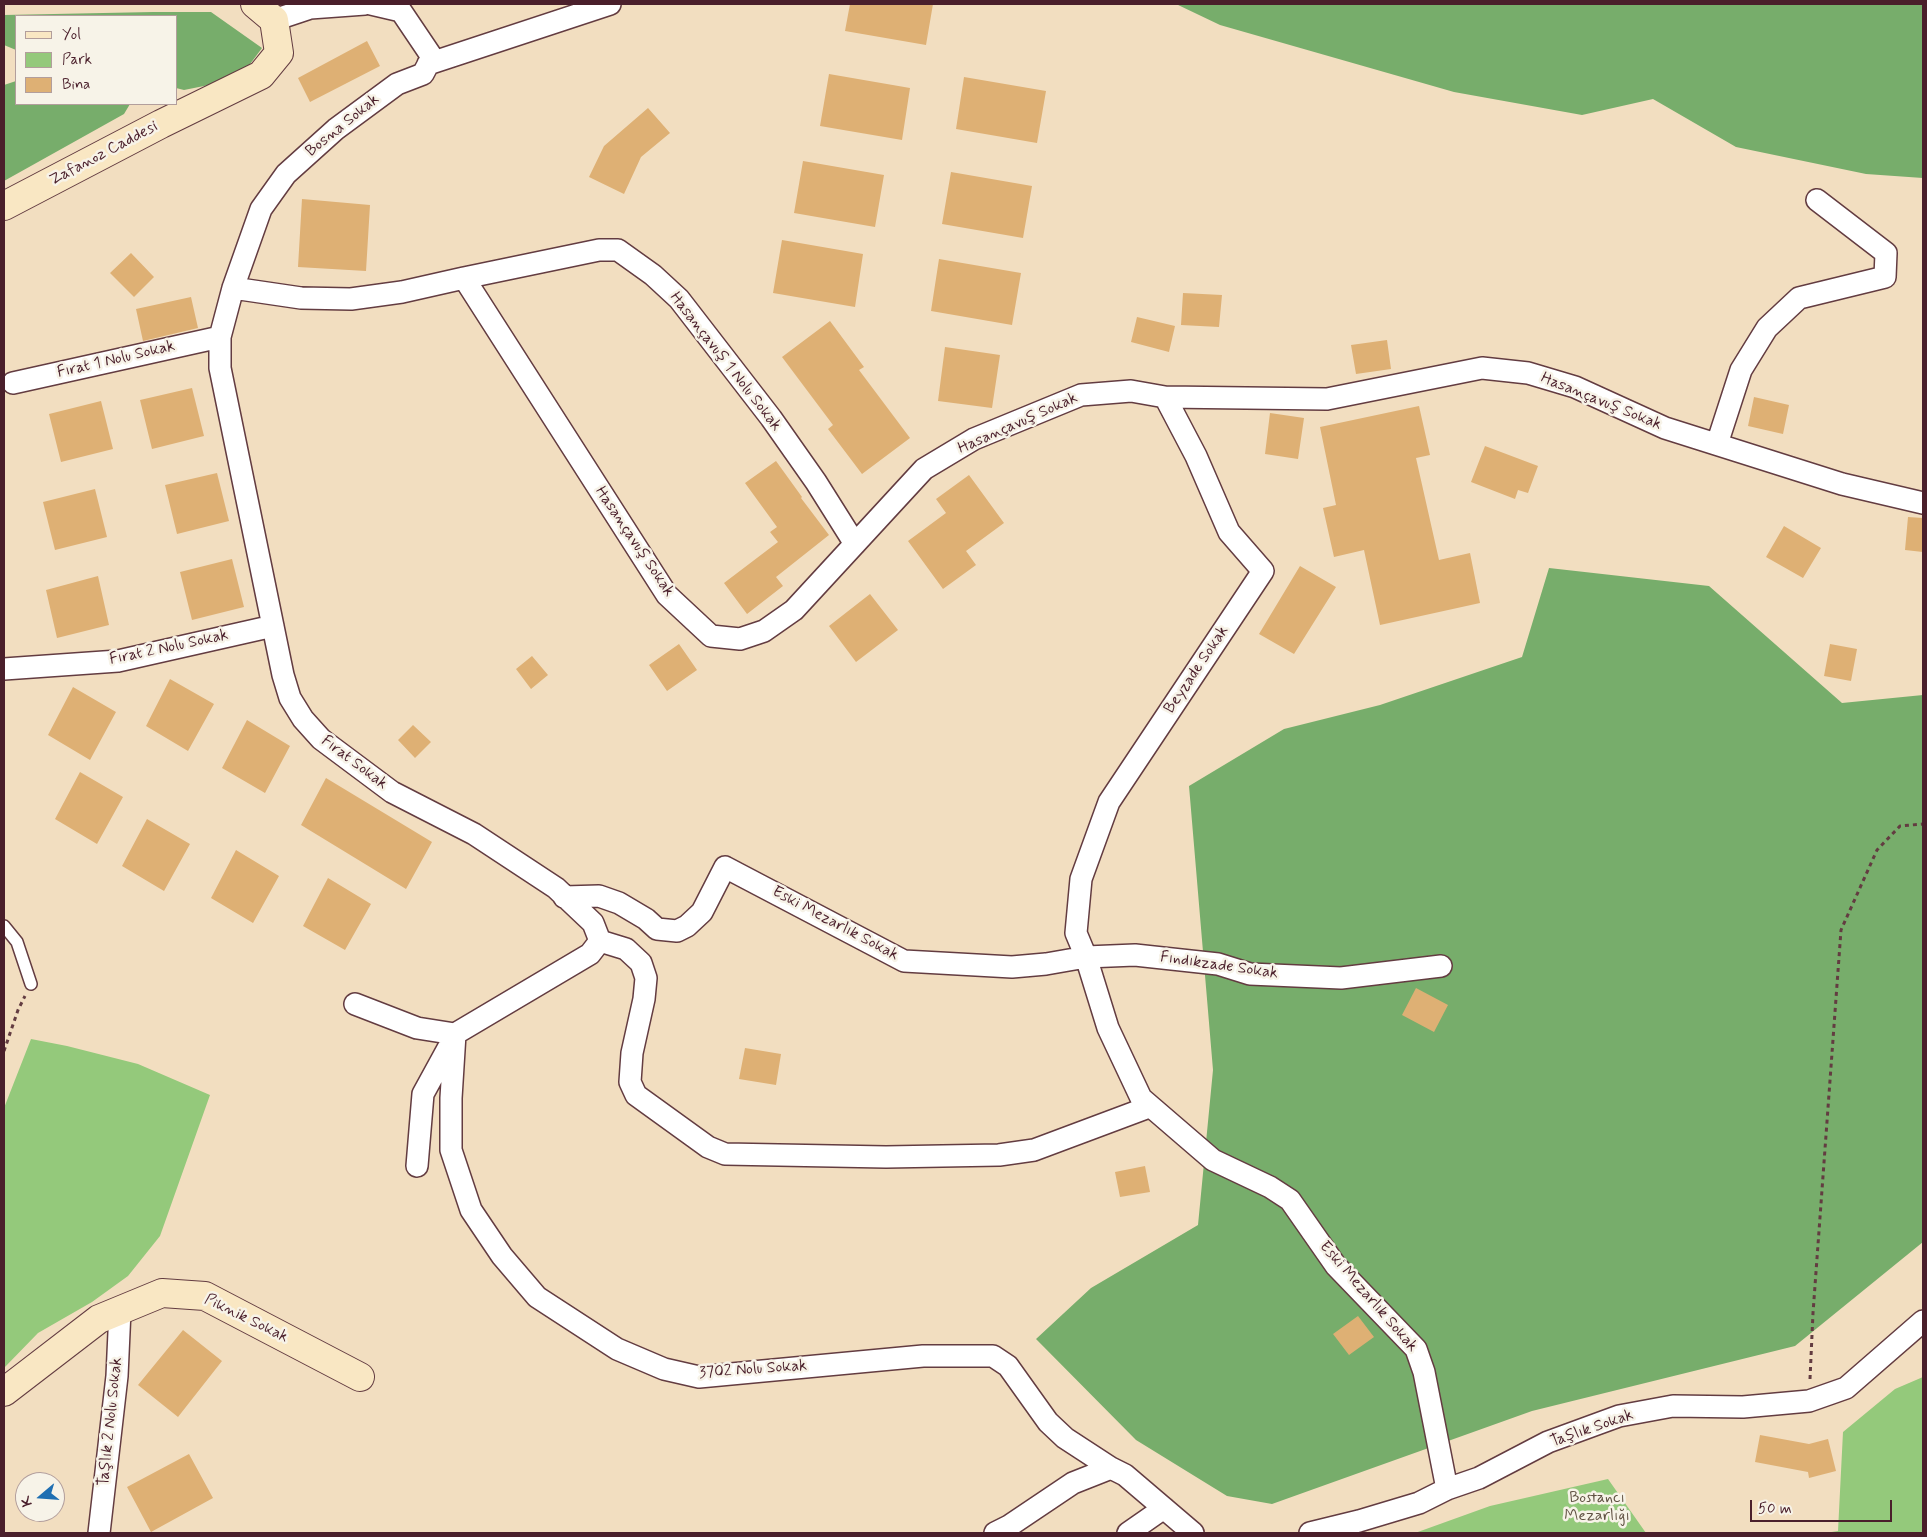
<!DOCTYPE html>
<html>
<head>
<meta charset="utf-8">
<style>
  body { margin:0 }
  #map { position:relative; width:1927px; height:1537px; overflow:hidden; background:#f2dec0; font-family:Mynerve,sans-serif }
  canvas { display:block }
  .frame { position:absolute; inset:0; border:5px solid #4a1f2b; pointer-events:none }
  .legend { position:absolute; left:15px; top:15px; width:162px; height:90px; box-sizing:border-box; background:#f7f3e8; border:1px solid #b29e9c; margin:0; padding:6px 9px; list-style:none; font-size:15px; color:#4a1f2b }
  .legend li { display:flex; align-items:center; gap:10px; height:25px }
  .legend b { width:25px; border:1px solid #b29e9c }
  .north { position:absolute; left:15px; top:1472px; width:50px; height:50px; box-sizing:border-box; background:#f7f3e8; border:1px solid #b29e9c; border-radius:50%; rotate:252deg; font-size:14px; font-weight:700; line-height:20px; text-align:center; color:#4a1f2b }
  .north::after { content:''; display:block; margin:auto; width:18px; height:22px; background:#1f6fb2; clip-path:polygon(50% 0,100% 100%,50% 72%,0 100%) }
  .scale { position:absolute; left:1750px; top:1500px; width:142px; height:22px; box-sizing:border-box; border:2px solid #4a1f2b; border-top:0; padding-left:6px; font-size:15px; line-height:18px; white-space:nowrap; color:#4a1f2b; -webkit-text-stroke:4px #f7f3e8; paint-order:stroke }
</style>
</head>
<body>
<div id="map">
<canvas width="1927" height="1537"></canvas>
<div class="frame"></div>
<ul class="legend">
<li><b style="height:6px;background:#f9e7c3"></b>Yol</li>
<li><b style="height:14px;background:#94c97b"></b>Park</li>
<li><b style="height:14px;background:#deb074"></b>Bina</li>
</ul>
<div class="north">K</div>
<div class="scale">50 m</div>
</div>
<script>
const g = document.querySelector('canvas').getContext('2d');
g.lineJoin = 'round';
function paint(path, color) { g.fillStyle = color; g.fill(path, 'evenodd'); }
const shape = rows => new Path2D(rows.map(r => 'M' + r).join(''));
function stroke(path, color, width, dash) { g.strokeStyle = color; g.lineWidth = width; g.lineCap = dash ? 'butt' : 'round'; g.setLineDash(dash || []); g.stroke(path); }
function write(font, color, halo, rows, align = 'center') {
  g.font = font + ' Mynerve,sans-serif'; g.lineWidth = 5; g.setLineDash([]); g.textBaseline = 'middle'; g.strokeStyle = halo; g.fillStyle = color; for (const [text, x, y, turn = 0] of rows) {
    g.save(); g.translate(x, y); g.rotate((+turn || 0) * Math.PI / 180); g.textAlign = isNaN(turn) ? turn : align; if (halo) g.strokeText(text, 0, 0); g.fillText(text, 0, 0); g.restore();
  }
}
const green = shape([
  [31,1039,67,1046,138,1064,210,1095,160,1236,128,1276,92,1302,38,1333,4,1368,4,1108],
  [1923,1377,1923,1533,1825,1533,1838,1531,1843,1432,1895,1389],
  [1608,1479,1646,1533,1415,1533,1490,1506]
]);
const forest = shape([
  [1176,4,1923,4,1923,178,1866,174,1736,147,1653,99,1582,115,1454,92,1220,25],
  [153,12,211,12,262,48,239,79,184,90,176,88,176,16,16,16,16,50,4,45,4,15],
  [16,81,16,104,130,104,124,114,4,181,4,85],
  [1549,568,1709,586,1842,703,1923,695,1923,1242,1795,1346,1532,1411,1272,1504,1227,1496,1136,1440,1036,1339,1091,1288,1198,1225,1213,1070,1189,786,1284,729,1380,705,1522,657]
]);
const building = shape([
  [850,4,933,4,926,45,845,31],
  [367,41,380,66,310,102,298,78],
  [829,74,910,88,902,140,820,126],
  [964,77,1046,91,1037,143,956,129],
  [648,108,670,133,641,157,624,194,589,177,604,146],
  [803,161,884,175,875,227,794,213],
  [951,172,1032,186,1023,238,942,224],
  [302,199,370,205,366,271,298,267],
  [782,240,863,254,855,307,773,293],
  [131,253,154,277,134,297,110,273],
  [939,259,1021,273,1012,325,931,311],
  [1183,293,1222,295,1219,327,1181,325],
  [191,297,198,328,143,341,136,309],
  [1137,317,1175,326,1169,352,1131,342],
  [830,321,864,367,859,370,910,438,862,474,828,429,833,425,782,357],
  [1387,340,1391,369,1356,374,1351,345],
  [945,347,1000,355,992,408,938,401],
  [192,388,204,436,152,449,140,400],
  [1754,397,1789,405,1783,434,1748,426],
  [101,401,113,449,61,462,49,414],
  [1419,406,1430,455,1416,458,1439,560,1470,553,1480,603,1380,625,1364,550,1334,557,1323,508,1336,505,1320,427],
  [1270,413,1304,418,1298,459,1265,454],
  [1485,446,1538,466,1528,493,1518,490,1515,499,1471,482],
  [776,461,802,497,801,498,829,535,776,577,783,586,747,614,724,583,778,542,770,532,777,527,745,483],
  [217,473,229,521,177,534,165,485],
  [969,475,1004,523,966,551,976,565,943,589,908,541,946,513,936,499],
  [95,489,107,537,55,550,43,502],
  [1908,517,1923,518,1923,552,1905,550],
  [1784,526,1821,548,1803,578,1766,557],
  [232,559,244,607,192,620,180,572],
  [1300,566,1336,587,1294,654,1259,634],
  [98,576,109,625,57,638,46,590],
  [870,594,898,630,856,662,829,626],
  [679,644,697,670,667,691,649,665],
  [1830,644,1857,649,1851,681,1824,676],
  [532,656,548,675,531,689,516,669],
  [170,679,214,704,188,751,146,726],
  [73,687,116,712,90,760,48,735],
  [247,720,290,746,265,793,222,768],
  [413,725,431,742,415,758,398,740],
  [80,772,123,797,97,844,55,819],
  [326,778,432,842,406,889,301,825],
  [147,819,190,844,164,891,122,866],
  [236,850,279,876,253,923,211,898],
  [328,878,371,904,345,950,303,926],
  [1416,988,1448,1005,1434,1032,1402,1015],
  [745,1048,781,1054,776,1085,739,1079],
  [1145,1166,1150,1192,1120,1197,1115,1172],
  [1358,1316,1374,1337,1349,1355,1333,1334],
  [183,1330,222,1361,178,1417,138,1385],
  [1760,1435,1809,1444,1828,1439,1836,1471,1809,1478,1808,1472,1755,1462],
  [189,1454,213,1498,151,1532,127,1487]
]);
const path = shape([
  [4,1051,18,1010,25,996],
  [1810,1379,1813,1313,1841,930,1877,850,1900,826,1923,824]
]);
const lane = shape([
  [4,926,17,942,31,984]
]);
const street = shape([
  [371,4,401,11,432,57,423,74,397,84,336,129,286,174,261,209,233,288,220,337,220,368,283,675,290,698,303,719,321,739,392,792,474,834,556,888,593,923,600,941,590,954,455,1034],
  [274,20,310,8,365,4],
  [428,64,610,4],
  [464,278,599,250,618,250,653,275,679,299,771,418,816,482,855,544],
  [233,288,301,298,351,299,402,292,464,278,667,595,711,636,740,639,764,631,794,610,924,469,974,439,1081,395,1131,391,1165,397,1327,399,1482,368,1528,373,1575,387,1665,428,1842,484,1923,503],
  [13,383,220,337],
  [1165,397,1196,456,1229,532,1263,571,1109,802,1081,879,1076,933,1086,957,1135,955,1218,964,1250,974,1341,978,1441,966],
  [1717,444,1741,370,1767,328,1799,298,1885,277,1886,253,1817,200],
  [4,669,118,661,273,626],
  [564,897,599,896,619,903,646,919,657,929,677,931,687,926,702,912,725,867,904,961,1012,967,1046,964,1086,957,1108,1028,1141,1098,1213,1160,1270,1187,1290,1200,1336,1266,1416,1349,1424,1372,1447,1489],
  [600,941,626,949,641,963,646,978,644,999,632,1053,630,1082,636,1095,708,1147,725,1154,886,1157,999,1155,1034,1150,1149,1107],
  [355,1004,417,1028,455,1034],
  [455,1034,451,1098,451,1150,471,1210,502,1256,537,1297,617,1349,664,1369,699,1377,923,1356,993,1356,1008,1366,1048,1422,1065,1438,1111,1468],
  [417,1166,423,1094,452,1041],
  [99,1533,117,1376,120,1310],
  [995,1533,1009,1526,1073,1483,1111,1468,1125,1475,1193,1533],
  [1128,1533,1164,1508],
  [1310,1533,1359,1521,1419,1503,1447,1489,1479,1478,1548,1442,1619,1416,1673,1406,1743,1407,1809,1401,1846,1388,1923,1321]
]);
const secondary = shape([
  [4,206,161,124,261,75,279,53,274,20,255,4],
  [4,1392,99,1319,162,1293,205,1296,360,1377]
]);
const streetNames = [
  ["Bosna Sokak",343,126,-39],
  ["Zafanoz Caddesi",104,154,-28],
  ["Fırat 1 Nolu Sokak",116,360,-13],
  ["Hasançavuş 1 Nolu Sokak",725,362,52],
  ["Hasançavuş Sokak",1601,402,22],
  ["Hasançavuş Sokak",1018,424,-24],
  ["Hasançavuş Sokak",634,542,56],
  ["Fırat 2 Nolu Sokak",169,648,-12],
  ["Beyzade Sokak",1197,670,-56],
  ["Fırat Sokak",354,763,37],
  ["Eski Mezarlık Sokak",835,924,28],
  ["Fındıkzade Sokak",1219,966,8],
  ["Eski Mezarlık Sokak",1368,1297,49],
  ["Piknik Sokak",246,1319,26],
  ["3702 Nolu Sokak",753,1370,-4],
  ["Taşlık 2 Nolu Sokak",111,1422,-84],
  ["Taşlık Sokak",1592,1429,-19]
];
const parkNames = [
  ["Bostancı",1597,1499],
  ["Mezarlığı",1597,1517]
];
paint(green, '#94c97b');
paint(forest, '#77ad6b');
paint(building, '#deb074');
stroke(lane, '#633c41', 14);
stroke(street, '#633c41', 24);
stroke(secondary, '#633c41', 30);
stroke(path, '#633c41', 3, [4, 4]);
stroke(lane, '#fff', 11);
stroke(street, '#fff', 21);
stroke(secondary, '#f9e7c3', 28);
write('16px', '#4a1f2b', '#f7f3e8', streetNames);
write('16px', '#605243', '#f7f3e8', parkNames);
</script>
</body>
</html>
